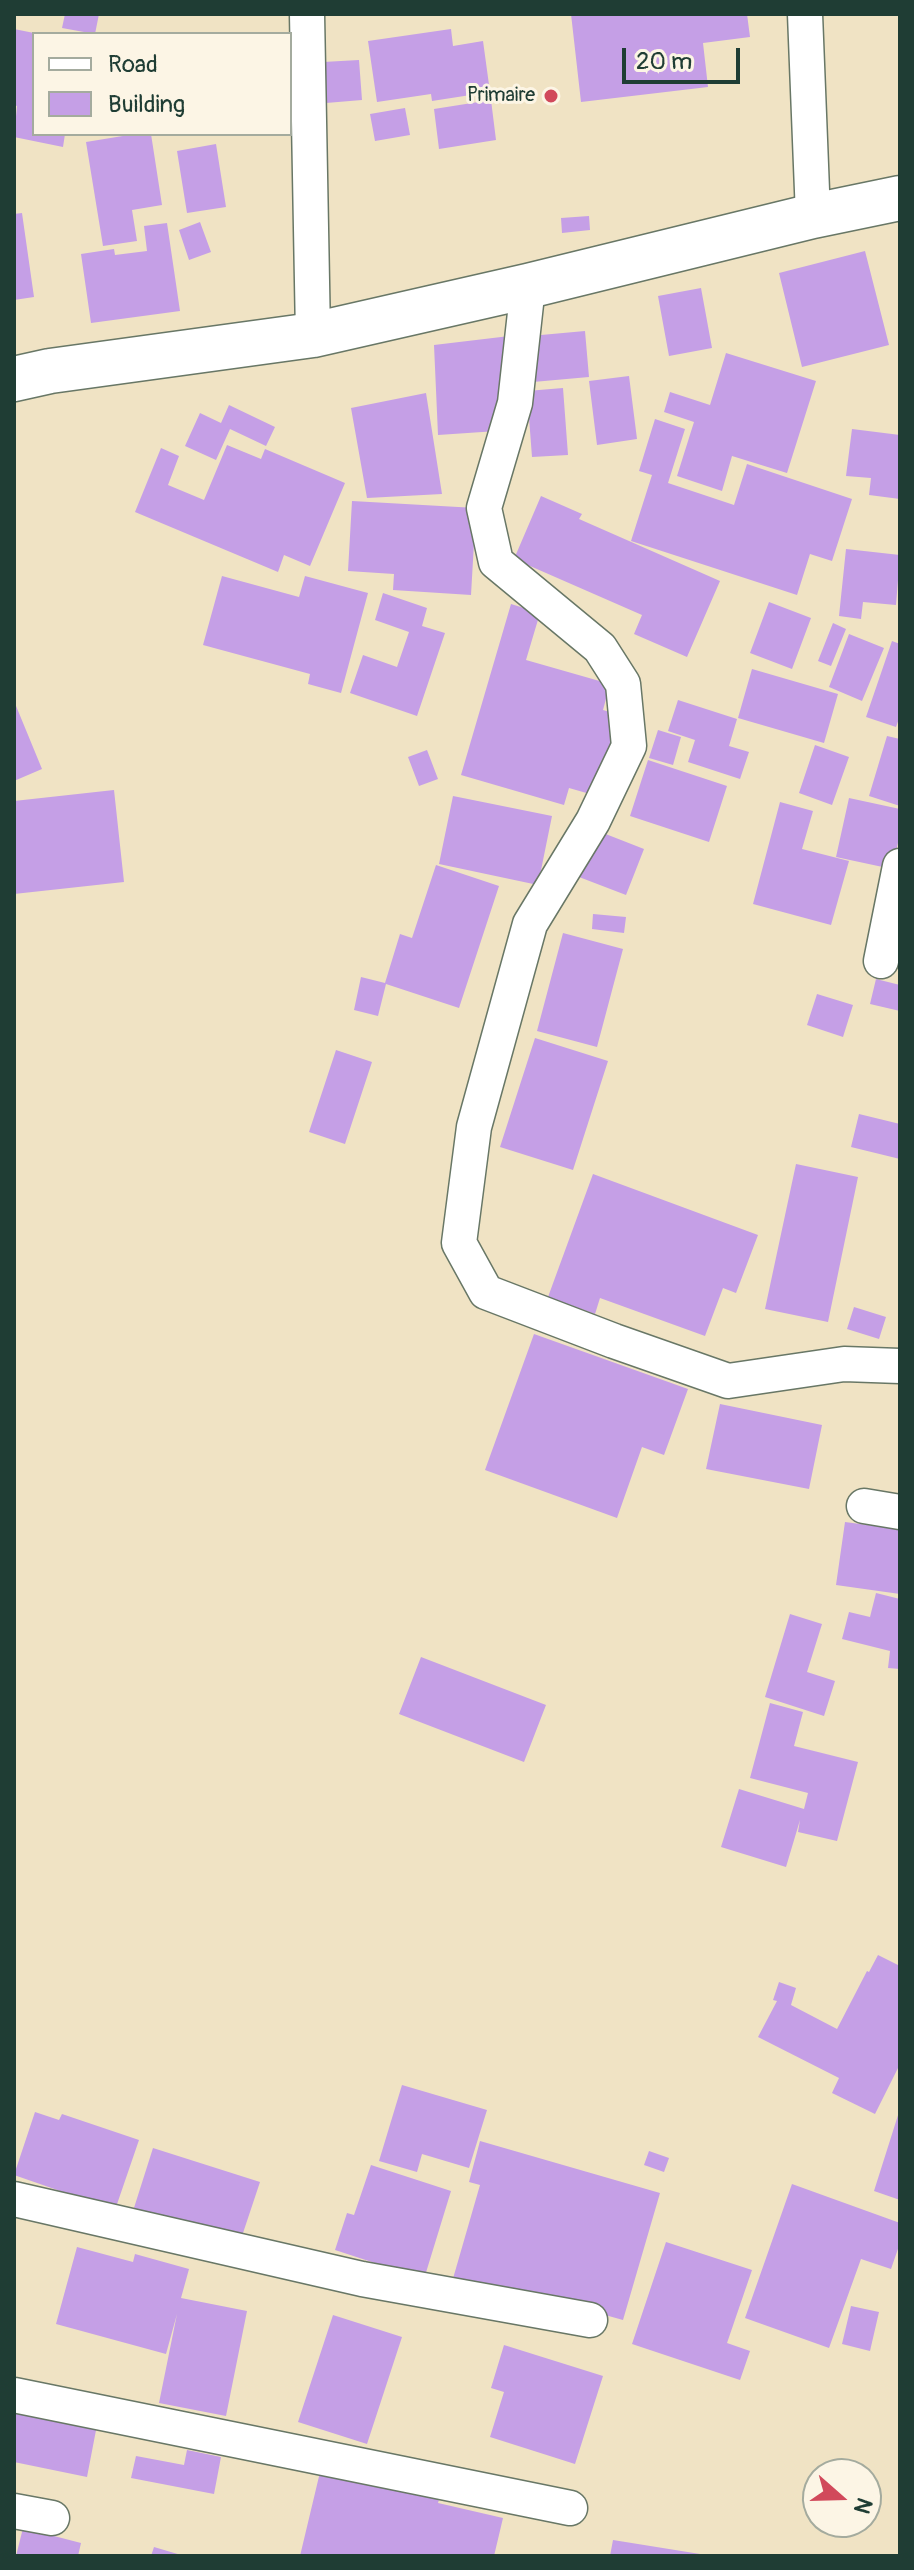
<!DOCTYPE html>
<html>
<head>
<meta charset="utf-8">
<style>
  body { margin:0 }
  #map { position:relative; width:914px; height:2570px; overflow:hidden; background:#f0e3c4; font-family:Pangolin,sans-serif }
  canvas { display:block }
  .frame { position:absolute; inset:0; border:16px solid #1f3d34; pointer-events:none }
  .legend { position:absolute; left:32px; top:32px; width:260px; height:104px; box-sizing:border-box; background:#fcf5e5; border:2px solid #a4ab9e; margin:0; padding:10px 14px; list-style:none; font-size:24px; color:#1f3d34 }
  .legend li { display:flex; align-items:center; gap:16px; height:40px }
  .legend b { width:40px; border:2px solid #a4ab9e }
  .north { position:absolute; left:802px; top:2458px; width:80px; height:80px; box-sizing:border-box; background:#fcf5e5; border:2px solid #a4ab9e; border-radius:50%; rotate:110deg; font-size:22px; font-weight:700; line-height:32px; text-align:center; color:#1f3d34 }
  .north::after { content:''; display:block; margin:auto; width:28px; height:36px; background:#d1495b; clip-path:polygon(50% 0,100% 100%,50% 72%,0 100%) }
  .scale { position:absolute; left:622px; top:48px; width:118px; height:36px; box-sizing:border-box; border:4px solid #1f3d34; border-top:0; padding-left:10px; font-size:24px; line-height:28px; white-space:nowrap; color:#1f3d34; -webkit-text-stroke:6px #fcf5e5; paint-order:stroke }
</style>
</head>
<body>
<div id="map">
<canvas width="914" height="2570"></canvas>
<div class="frame"></div>
<ul class="legend">
<li><b style="height:10px;background:#fff"></b>Road</li>
<li><b style="height:22px;background:#c59fe6"></b>Building</li>
</ul>
<div class="north">N</div>
<div class="scale">20 m</div>
</div>
<script>
const g = document.querySelector('canvas').getContext('2d');
g.lineJoin = 'round';
function paint(path, color) { g.fillStyle = color; g.fill(path, 'evenodd'); }
const shape = rows => new Path2D(rows.map(r => 'M' + r).join(''));
function stroke(path, color, width, dash) { g.strokeStyle = color; g.lineWidth = width; g.lineCap = dash ? 'butt' : 'round'; g.setLineDash(dash || []); g.stroke(path); }
function write(font, color, halo, rows, align = 'center') {
  g.font = font + ' Pangolin,sans-serif'; g.lineWidth = 6; g.setLineDash([]); g.textBaseline = 'middle'; g.strokeStyle = halo; g.fillStyle = color; for (const [text, x, y, turn = 0] of rows) {
    g.save(); g.translate(x, y); g.rotate((+turn || 0) * Math.PI / 180); g.textAlign = isNaN(turn) ? turn : align; if (halo) g.strokeText(text, 0, 0); g.fillText(text, 0, 0); g.restore();
  }
}
const building = shape([
  [65,14,99,14,95,34,62,28],
  [571,14,747,14,750,37,703,43,708,87,581,102],
  [14,29,34,33,34,134,65,134,63,147,14,137,17,106,14,105],
  [451,29,453,46,483,41,490,92,432,101,431,94,377,102,368,41],
  [359,60,362,100,326,103,323,62],
  [491,100,496,140,439,149,434,109],
  [405,108,410,135,375,141,370,114],
  [135,134,151,134,162,205,132,210,137,241,103,246,86,142],
  [216,144,226,207,187,213,177,151],
  [22,213,34,297,14,300,14,214],
  [589,216,590,230,562,233,561,218],
  [200,222,211,252,189,260,179,230],
  [167,223,180,311,91,323,81,254,114,249,115,255,147,251,144,226],
  [865,251,889,345,802,367,779,273],
  [701,288,712,348,669,356,658,296],
  [585,331,589,377,533,382,530,336],
  [518,335,497,431,438,435,434,345],
  [726,353,816,381,787,473,732,456,722,491,677,476,694,422,664,412,670,392,710,405],
  [629,376,637,439,597,445,589,381],
  [563,388,568,455,532,457,527,391],
  [426,393,442,494,367,498,351,408],
  [229,405,275,427,266,446,230,429,216,460,185,446,200,413,221,423],
  [655,419,685,429,668,483,734,505,747,464,852,499,832,561,810,554,797,595,631,541,652,475,639,471],
  [852,429,900,435,900,499,869,495,871,478,846,476],
  [227,445,261,459,265,449,345,483,310,566,284,555,278,572,135,512,161,448,179,456,168,485,204,500],
  [541,496,582,514,579,519,720,581,687,657,634,634,642,615,514,559],
  [352,501,476,508,471,595,393,590,394,574,348,571],
  [846,549,900,555,896,605,863,602,861,619,839,616],
  [222,576,299,597,305,576,368,593,341,693,308,684,310,674,203,645],
  [383,593,427,608,422,626,445,633,417,716,350,693,363,655,397,667,409,632,375,620],
  [769,602,811,618,792,669,750,653],
  [511,604,540,613,526,660,610,684,603,710,620,715,597,796,569,788,564,805,461,775],
  [833,623,846,629,831,666,818,661],
  [849,634,884,648,862,701,829,687],
  [892,641,900,644,900,716,896,727,866,717],
  [752,669,838,694,824,743,738,718],
  [678,700,737,719,729,746,749,752,740,779,688,762,695,740,668,731],
  [14,701,42,769,14,781],
  [658,730,681,737,673,765,649,758],
  [887,736,900,739,900,806,869,796],
  [815,745,849,757,832,805,799,793],
  [427,750,438,779,419,786,408,757],
  [648,760,727,786,709,842,630,816],
  [114,790,124,882,14,894,14,801],
  [453,796,552,816,538,885,439,864],
  [849,798,900,809,900,834,892,869,836,857],
  [780,802,813,811,802,849,849,861,831,925,753,904],
  [598,831,644,849,626,895,579,877],
  [436,865,499,886,459,1008,386,984,378,1016,354,1010,361,977,385,983,400,934,412,938],
  [593,914,626,917,624,933,592,929],
  [563,933,623,949,597,1047,537,1031],
  [876,979,900,985,900,1011,870,1004],
  [817,994,853,1005,843,1037,807,1025],
  [535,1038,608,1061,573,1170,500,1147],
  [336,1050,372,1062,345,1144,309,1132],
  [859,1114,900,1124,900,1159,851,1147],
  [796,1164,858,1177,828,1322,765,1309],
  [593,1174,758,1235,736,1293,723,1288,705,1336,600,1298,595,1314,548,1297],
  [854,1307,886,1317,879,1339,847,1329],
  [534,1334,688,1389,664,1455,642,1447,617,1518,485,1470],
  [720,1404,822,1425,809,1489,706,1469],
  [845,1522,890,1528,891,1525,900,1527,900,1594,836,1585],
  [876,1593,900,1599,900,1669,888,1668,890,1651,842,1639,849,1612,870,1617],
  [790,1614,822,1624,807,1672,835,1681,824,1716,765,1697],
  [421,1657,546,1705,524,1762,399,1714],
  [770,1703,803,1712,794,1746,858,1762,837,1841,798,1832,800,1820,786,1867,721,1847,739,1789,804,1809,808,1793,750,1778],
  [878,1955,900,1966,900,2064,875,2114,832,2093,839,2078,758,2037,777,2001,773,2000,779,1982,796,1988,791,2005,837,2029,867,1971,869,1972],
  [402,2085,487,2110,469,2168,422,2154,417,2172,379,2161],
  [35,2112,59,2120,62,2114,139,2140,115,2210,14,2175],
  [899,2112,900,2112,900,2200,874,2191],
  [480,2141,660,2193,623,2320,530,2294,452,2282,480,2185,469,2182],
  [153,2148,260,2182,239,2245,133,2211],
  [649,2151,669,2158,664,2172,644,2165],
  [371,2165,451,2191,424,2279,335,2250,347,2213,354,2215],
  [792,2184,900,2223,900,2243,891,2269,861,2259,829,2348,745,2318],
  [666,2242,752,2270,727,2343,750,2351,740,2380,632,2344],
  [77,2247,133,2262,135,2254,189,2269,181,2298,247,2311,226,2416,159,2403,177,2314,166,2354,56,2324],
  [851,2306,879,2312,870,2351,842,2344],
  [333,2315,402,2337,367,2444,298,2422],
  [504,2345,603,2376,575,2464,490,2437,504,2392,491,2388],
  [14,2408,97,2425,87,2477,14,2462],
  [187,2450,221,2457,214,2494,131,2478,136,2456,184,2465],
  [321,2468,440,2496,438,2503,503,2518,494,2556,300,2556],
  [23,2528,81,2543,78,2556,16,2556],
  [613,2540,700,2554,700,2556,610,2556],
  [154,2547,181,2555,181,2556,151,2556]
]);
const street = shape([
  [307,14,313,335],
  [805,14,813,216],
  [528,286,515,403,484,508,496,562,600,648,623,684,629,746,593,821,530,924,474,1127,459,1243,486,1292,614,1341,728,1381,844,1364,900,1366],
  [881,961,900,866],
  [864,1506,900,1512],
  [14,2199,362,2279,590,2320],
  [14,2395,570,2508],
  [14,2511,52,2518]
]);
const secondary = shape([
  [14,379,50,371,313,335,528,286,813,216,900,198]
]);
const markers = [
  [551,96,8,"#d1495b"]
];
const poiNames = [
  ["Primaire",535,96]
];
paint(building, '#c59fe6');
stroke(street, '#687766', 37);
stroke(secondary, '#687766', 47);
stroke(street, '#fff', 34);
stroke(secondary, '#fff', 44);
for (const [x, y, r, color] of markers) { const dot = new Path2D(); dot.arc(x, y, r, 0, 2 * Math.PI); g.fillStyle = color; g.fill(dot); stroke(dot, '#fcf5e5', 3); }
write('20px', '#1f3d34', '#fcf5e5', poiNames, 'right');
</script>
</body>
</html>
